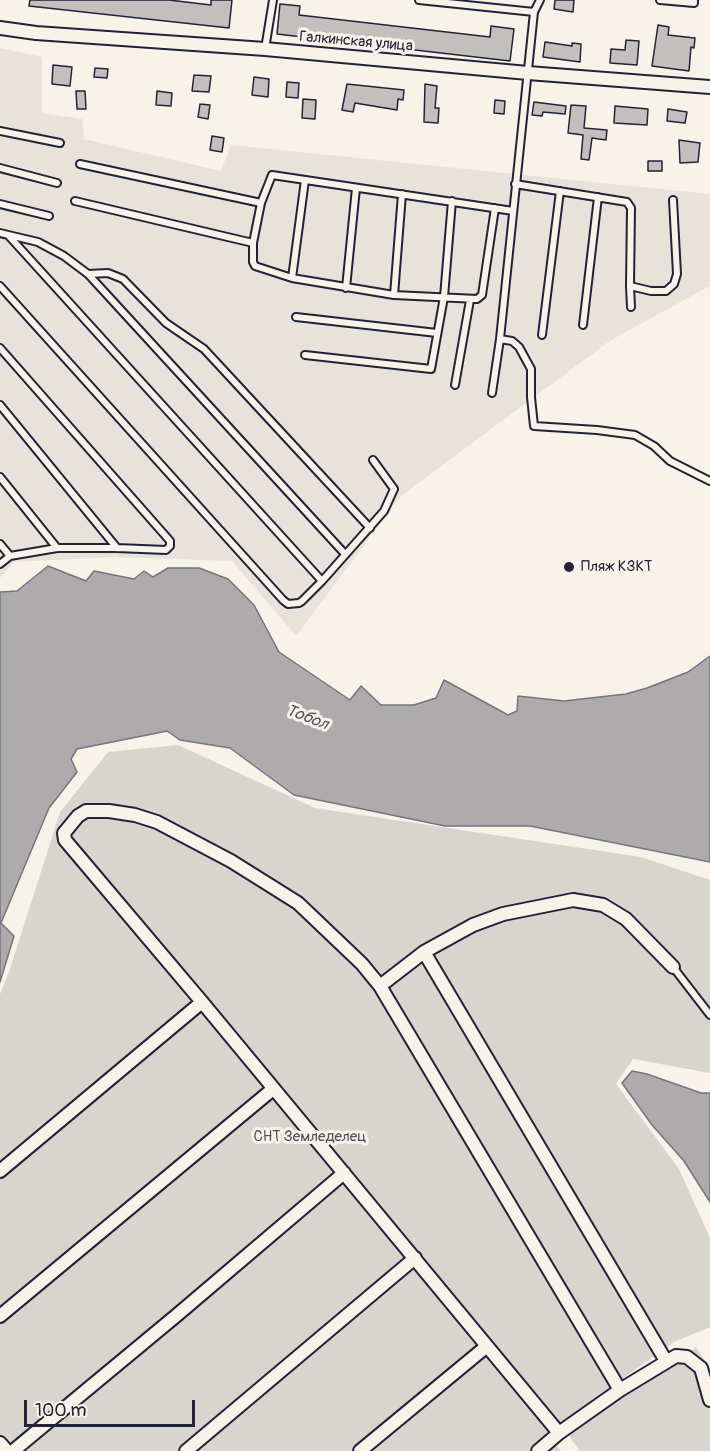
<!DOCTYPE html>
<html>
<head>
<meta charset="utf-8">
<style>
  body { margin:0 }
  #map { position:relative; width:710px; height:1451px; overflow:hidden; background:#f7f3e8; font-family:Pangolin,sans-serif }
  canvas { display:block }
  .scale { position:absolute; left:24px; top:1400px; width:171px; height:27px; box-sizing:border-box; border:3px solid #22223b; border-top:0; padding-left:8px; font-size:18px; line-height:21px; white-space:nowrap; color:#22223b; -webkit-text-stroke:4px #f7f3e8; paint-order:stroke }
</style>
</head>
<body>
<div id="map">
<canvas width="710" height="1451"></canvas>
<div class="scale">100 m</div>
</div>
<script>
const g = document.querySelector('canvas').getContext('2d');
g.lineJoin = 'round';
function paint(path, color) { g.fillStyle = color; g.fill(path, 'evenodd'); }
const shape = rows => new Path2D(rows.map(r => 'M' + r).join(''));
function stroke(path, color, width, dash) { g.strokeStyle = color; g.lineWidth = width; g.lineCap = dash ? 'butt' : 'round'; g.setLineDash(dash || []); g.stroke(path); }
function write(font, color, halo, rows, align = 'center') {
  g.font = font + ' Pangolin,sans-serif'; g.lineWidth = 6; g.setLineDash([]); g.textBaseline = 'middle'; g.strokeStyle = halo; g.fillStyle = color; for (const [text, x, y, turn = 0] of rows) {
    g.save(); g.translate(x, y); g.rotate((+turn || 0) * Math.PI / 180); g.textAlign = isNaN(turn) ? turn : align; if (halo) g.strokeText(text, 0, 0); g.fillText(text, 0, 0); g.restore();
  }
}
const built = shape([
  [0,48,42,57,42,113,82,119,84,139,221,171,231,145,710,194,710,286,611,340,401,496,296,636,232,561,116,557,14,562,0,578]
]);
const green = shape([
  [178,745,315,808,641,857,710,880,710,1073,633,1059,616,1084,679,1169,710,1238,710,1327,674,1342,546,1433,561,1451,0,1451,0,994,9,972,60,812,108,752],
  [696,1347,710,1368,710,1451,580,1451,571,1439,569,1434]
]);
const water = shape([
  [48,566,86,581,94,571,134,579,144,571,153,577,168,568,199,568,228,579,254,605,279,652,350,700,361,686,381,705,414,705,436,698,444,680,508,715,517,711,518,696,564,701,626,694,647,688,688,672,710,656,710,862,530,826,445,826,294,795,230,748,180,740,167,731,77,749,71,759,77,772,49,808,1,923,14,936,0,982,0,592,17,591,48,566],
  [632,1071,647,1074,701,1093,710,1093,710,1202,684,1161,652,1125,622,1083,632,1071]
]);
const building = shape([
  [30,0,169,0,211,5,211,0,232,0,229,28,29,6,30,0],
  [555,0,574,0,573,12,554,9,555,0],
  [280,4,300,6,299,15,490,37,491,26,514,29,510,61,277,34,280,4],
  [658,25,669,27,668,35,695,38,694,48,691,47,689,71,652,66,658,25],
  [626,40,639,41,637,65,610,63,611,49,625,50,626,40],
  [545,42,572,46,572,43,581,44,580,62,543,57,545,42],
  [53,65,72,67,70,86,52,84,53,65],
  [95,68,108,69,107,78,94,77,95,68],
  [194,75,211,76,209,92,192,91,194,75],
  [254,77,269,79,268,97,252,95,254,77],
  [287,82,299,83,298,98,286,97,287,82],
  [347,84,404,90,403,100,398,99,397,110,355,103,353,112,342,110,347,84],
  [425,84,437,86,435,108,439,108,438,123,424,122,425,84],
  [76,91,85,91,86,109,77,109,76,91],
  [157,91,172,93,171,106,156,105,157,91],
  [303,99,316,100,315,119,302,118,303,99],
  [495,100,505,101,504,114,494,113,495,100],
  [534,102,566,106,565,114,543,112,542,116,532,115,534,102],
  [200,104,210,105,208,119,198,117,200,104],
  [571,105,586,106,584,128,607,130,606,140,592,138,589,160,581,159,583,135,568,133,571,105],
  [615,106,648,109,647,125,614,123,615,106],
  [668,109,687,112,685,123,667,121,668,109],
  [212,136,224,138,222,152,210,150,212,136],
  [679,140,700,143,698,162,680,163,679,140],
  [648,161,662,161,662,171,648,171,648,161]
]);
const lane = shape([
  [419,0,534,12,540,0],
  [660,0,694,3,694,0],
  [265,49,273,0],
  [0,131,60,143],
  [80,164,261,203,272,175,513,211],
  [0,168,57,183],
  [515,184,627,202,631,208,630,286,651,291,666,291,674,284,677,274,673,200],
  [75,201,253,243,261,203],
  [0,204,49,216],
  [0,233,38,242,64,256,88,274,108,273,123,279,166,323,204,349,370,528],
  [8,235,322,581],
  [253,243,253,262,255,266,292,278,394,295,477,299,482,295,495,208],
  [88,274,345,554],
  [292,278,305,180],
  [0,286,283,600,288,604,299,603,302,601,322,581,384,511,394,489,373,460],
  [630,286,631,307],
  [346,288,356,188],
  [394,295,402,194],
  [296,317,437,333],
  [583,325,598,197],
  [542,335,560,191],
  [500,339,512,341,519,347,531,369,531,397,534,426,597,430,635,435,654,446,670,461,710,481],
  [0,348,170,541,170,546,166,550,117,548,57,548,10,556,0,564],
  [305,355,431,369,444,297,452,201],
  [455,385,470,300],
  [492,393,500,339,534,12],
  [0,405,117,548],
  [0,477,57,548],
  [0,544,10,556],
  [673,967,710,1015]
]);
const street = shape([
  [0,28,36,33,265,49,528,73,710,87],
  [424,952,666,1361],
  [380,986,424,952,473,925,503,914,573,900,603,905,626,919,673,967],
  [0,1171,202,1002],
  [0,1316,273,1089],
  [559,1433,202,1002,65,840,64,833,78,816,86,811,109,811,135,815,157,822,231,861,298,903,362,964,380,986,620,1390],
  [0,1443,7,1451],
  [13,1451,177,1315,344,1173],
  [186,1451,415,1258],
  [360,1451,487,1346],
  [538,1451,559,1433,620,1390,676,1356,687,1357,701,1368,710,1400]
]);
const markers = [
  [569,567,6,"#22223b"]
];
const streetNames = [
  ["Галкинская улица",356,42,5]
];
const poiNames = [
  ["Пляж КЗКТ",581,567]
];
const parkNames = [
  ["СНТ Земледелец",310,1137]
];
const waterNames = [
  ["Тобол",307,718,21]
];
paint(built, '#e7e3db');
paint(green, '#d8d5cf');
paint(water, '#aeabad');
stroke(water, '#76747f', 1.5);
paint(building, '#c2bfbd');
stroke(building, '#22223b', 1.5);
stroke(lane, '#22223b', 10);
stroke(street, '#22223b', 16);
stroke(lane, '#f7f3e8', 6);
stroke(street, '#f7f3e8', 12);
for (const [x, y, r, color] of markers) { const dot = new Path2D(); dot.arc(x, y, r, 0, 2 * Math.PI); g.fillStyle = color; g.fill(dot); stroke(dot, '#f7f3e8', 2); }
write('15px', '#22223b', '#f7f3e8', streetNames);
write('15px', '#22223b', '#f7f3e8', poiNames, 'left');
write('15px', '#504f60', '#f7f3e8', parkNames);
write('italic 16px', '#535263', '#f7f3e8', waterNames);
</script>
</body>
</html>
